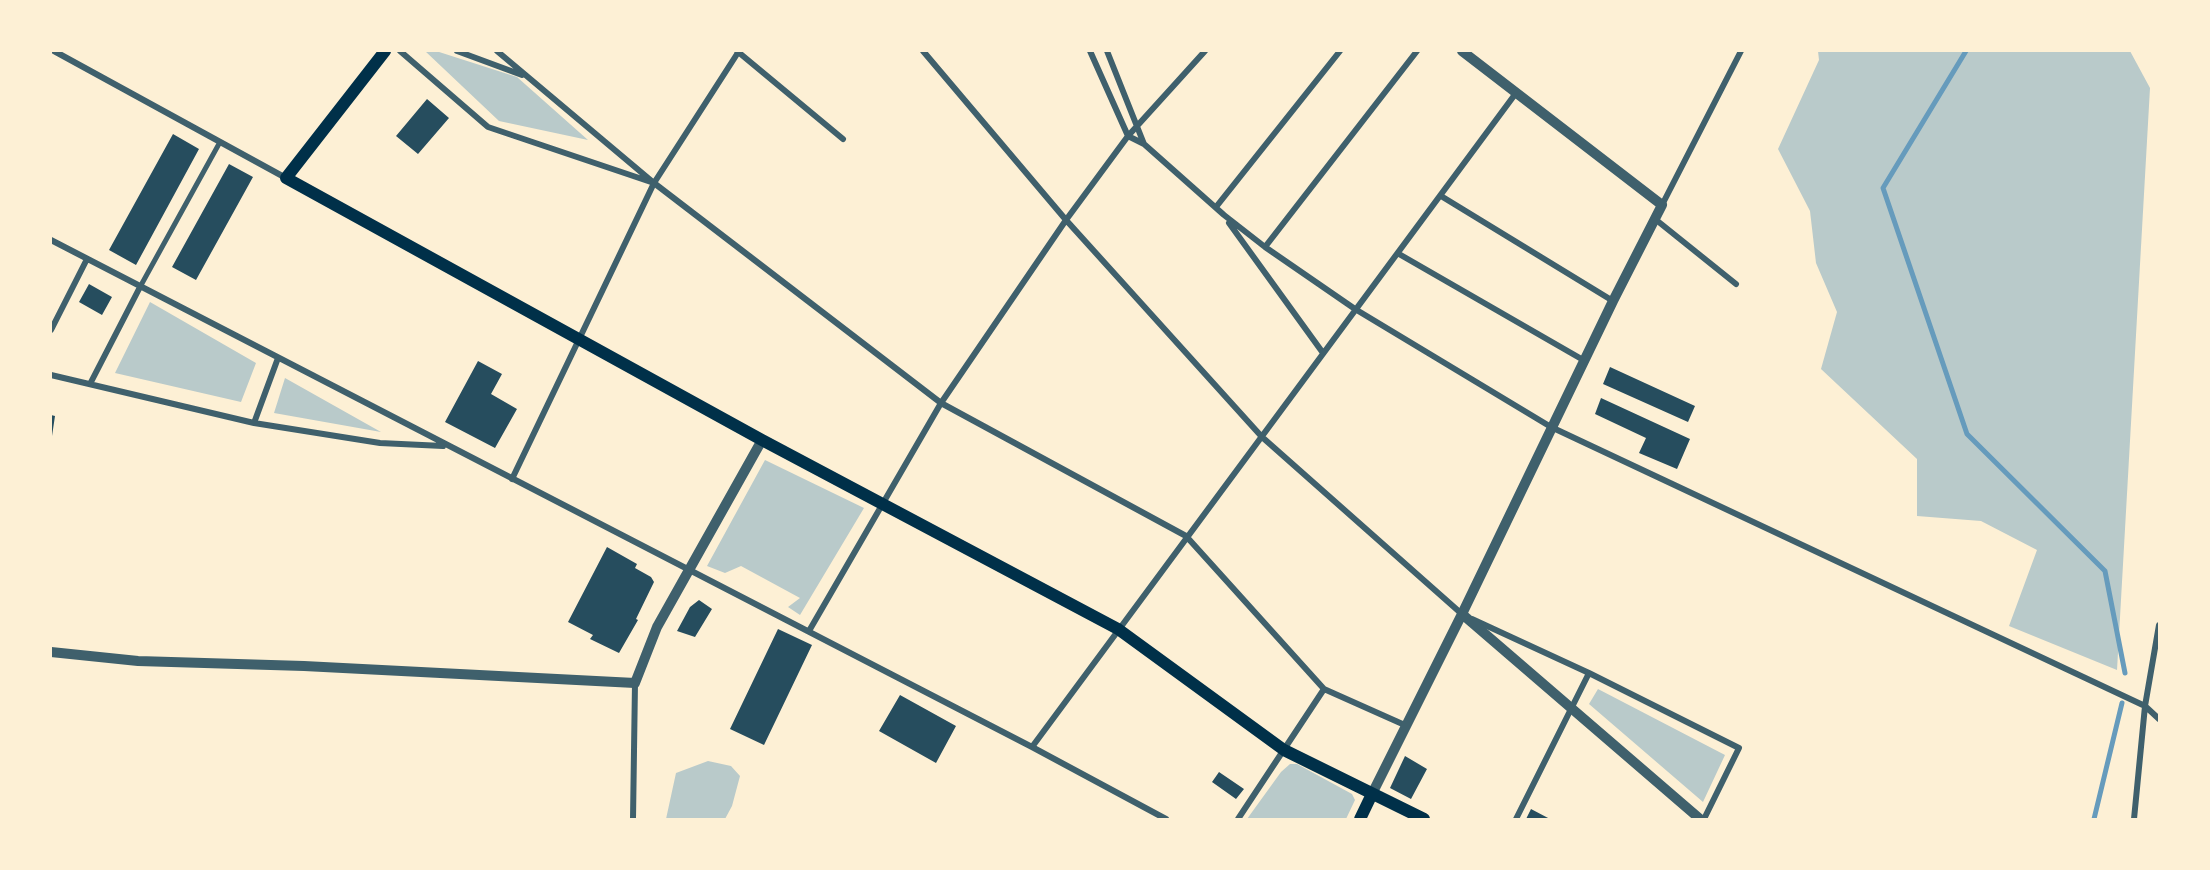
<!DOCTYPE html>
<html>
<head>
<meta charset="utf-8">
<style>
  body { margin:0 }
  #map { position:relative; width:2210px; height:870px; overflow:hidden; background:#fdf0d5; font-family:Cabin,sans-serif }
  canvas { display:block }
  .frame { position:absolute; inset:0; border:52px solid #fdf0d5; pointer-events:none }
</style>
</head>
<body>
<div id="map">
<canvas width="2210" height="870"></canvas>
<div class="frame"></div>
</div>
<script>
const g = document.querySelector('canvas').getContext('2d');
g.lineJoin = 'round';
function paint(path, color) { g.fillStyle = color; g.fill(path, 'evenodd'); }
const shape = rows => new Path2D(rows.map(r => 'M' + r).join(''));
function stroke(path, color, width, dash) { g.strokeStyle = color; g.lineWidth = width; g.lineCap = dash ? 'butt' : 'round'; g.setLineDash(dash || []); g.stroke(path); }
const green = shape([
  [425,51,436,51,517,77,588,140,499,121],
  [1818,51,2130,51,2150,88,2117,670,2009,626,2037,550,1981,521,1917,516,1917,459,1821,369,1837,312,1816,263,1810,211,1778,149,1819,60],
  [150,302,256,363,241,402,115,373],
  [285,378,381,432,274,413],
  [765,460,864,508,800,615,788,607,800,598,741,566,725,573,707,566],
  [1598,689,1725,755,1703,802,1589,704],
  [708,761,731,766,740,776,732,806,725,819,666,819,676,773],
  [1290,764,1297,764,1352,794,1355,800,1346,819,1247,819,1281,772]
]);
const stream = shape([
  [1966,51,1883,188,1967,434,2105,571,2125,673],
  [2094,819,2122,703]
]);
const building = shape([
  [427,99,449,118,418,154,396,136],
  [173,134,199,149,136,265,109,250],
  [229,164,253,177,196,280,172,267],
  [89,284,112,297,102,315,79,302],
  [478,361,502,374,491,394,517,409,495,448,445,422],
  [1610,367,1695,406,1688,422,1603,384],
  [1601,398,1690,439,1677,469,1639,453,1646,438,1595,414],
  [51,415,55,416,52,436,51,436],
  [607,547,637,564,635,568,651,577,654,582,636,619,638,620,619,653,590,639,593,635,568,622],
  [699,600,712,609,695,637,677,631,690,607],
  [778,629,812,645,764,745,730,729],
  [900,695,956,726,936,763,879,731],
  [1405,756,1427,769,1411,799,1390,788],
  [1219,772,1244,789,1236,799,1212,782],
  [1531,809,1550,819,1526,819]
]);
const pedestrian = shape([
  [140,287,220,142]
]);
const minor = shape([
  [54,51,286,178],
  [400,51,488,127,651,182],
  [457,51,522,75],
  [497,51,654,183,941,403,1186,536,1324,689,1407,726],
  [737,51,843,139],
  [923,51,1066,220,1262,437,1463,615],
  [1090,51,1128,136,1144,144,1224,215,1265,247,1355,309,1551,427,2145,706,2159,719],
  [1107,51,1144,144],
  [1441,196,1613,301],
  [1662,205,1741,51],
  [1216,207,1340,51],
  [1655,219,1736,284],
  [1229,223,1323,353],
  [51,240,1032,747,1166,819],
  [1265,247,1417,51],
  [1399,254,1585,361],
  [51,330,87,259],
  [51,375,254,423,380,443,443,446],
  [90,384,140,287],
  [254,423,278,358],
  [512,479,654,183,739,51],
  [1472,619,1589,673,1739,748,1704,819],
  [809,631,941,403,1066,220,1128,136,1205,51],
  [1032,747,1516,93],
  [633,819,635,683],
  [1238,819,1324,689],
  [1516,819,1589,673],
  [2134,819,2145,706,2159,625]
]);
const tertiary = shape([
  [1462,614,1700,819],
  [51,652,138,661,304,666,635,683,657,627,762,440],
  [1372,794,1462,614,1613,301,1662,205,1462,51]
]);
const secondary = shape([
  [385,51,286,178,762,440,1118,629,1284,750,1424,819],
  [1360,819,1372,794]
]);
paint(green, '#b9caca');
stroke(stream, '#669bbc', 5);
paint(building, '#264d5e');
stroke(pedestrian, '#3f606c', 5);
stroke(minor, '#3f606c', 6);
stroke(tertiary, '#3f606c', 10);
stroke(secondary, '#003049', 12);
</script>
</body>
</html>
